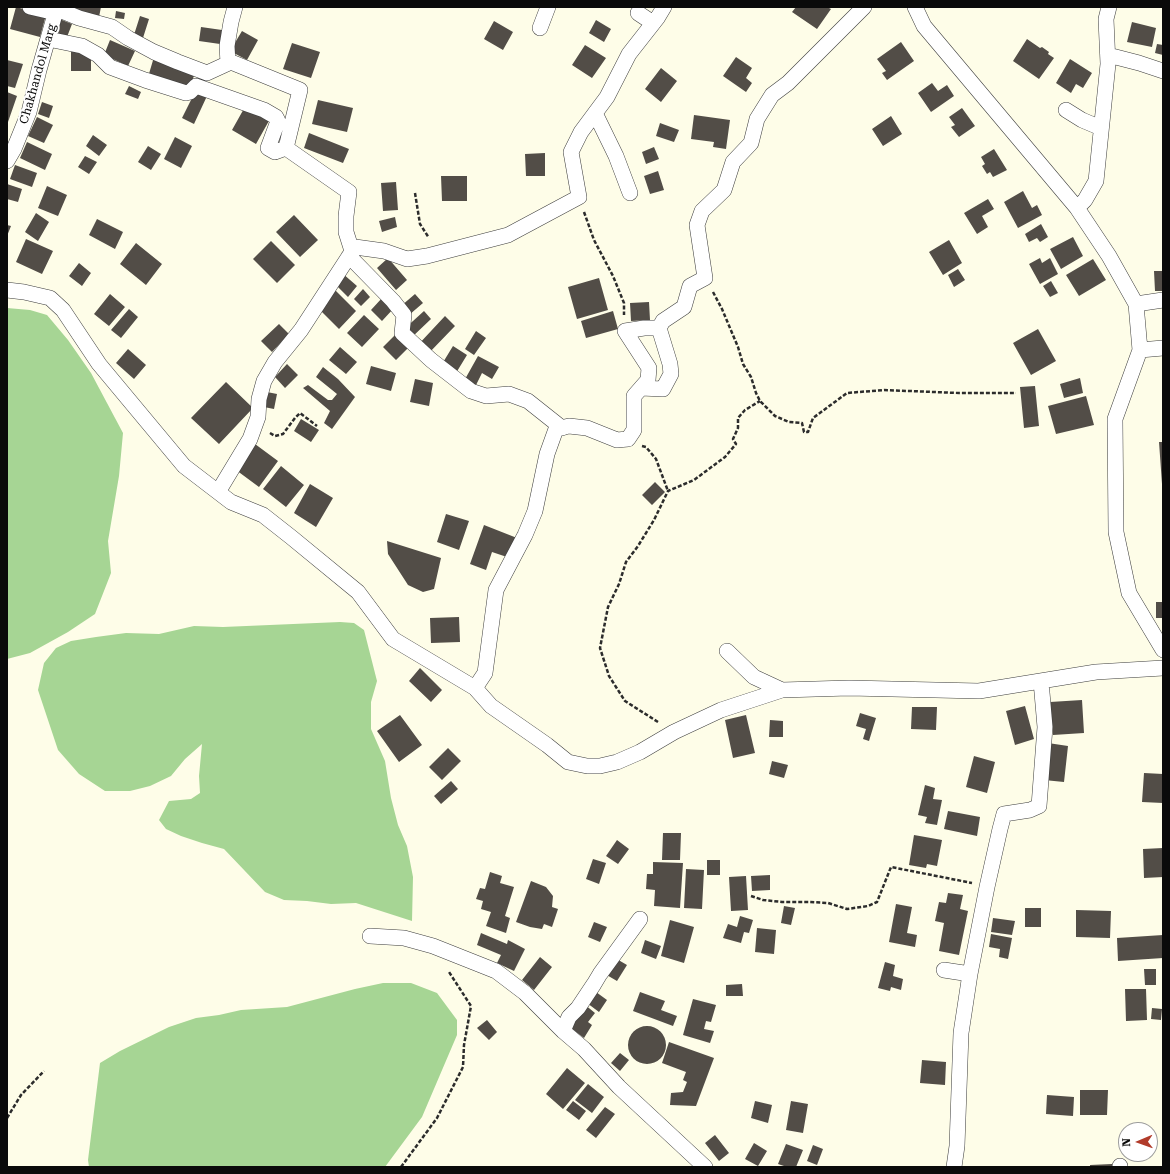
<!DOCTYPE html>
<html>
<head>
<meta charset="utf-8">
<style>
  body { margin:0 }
  #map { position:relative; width:1170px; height:1174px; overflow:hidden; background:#fefde8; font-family:"Roboto Serif",serif }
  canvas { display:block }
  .frame { position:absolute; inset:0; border:8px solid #0a0a0a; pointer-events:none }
  .north { position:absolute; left:1118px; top:1122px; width:40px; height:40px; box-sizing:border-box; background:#fff; border:1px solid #9d9d9d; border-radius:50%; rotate:268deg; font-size:11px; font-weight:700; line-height:16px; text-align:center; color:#0a0a0a }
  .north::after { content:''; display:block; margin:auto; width:14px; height:18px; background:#b13b2a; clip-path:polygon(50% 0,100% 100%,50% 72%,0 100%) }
</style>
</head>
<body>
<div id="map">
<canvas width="1170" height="1174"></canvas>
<div class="frame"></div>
<div class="north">N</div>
</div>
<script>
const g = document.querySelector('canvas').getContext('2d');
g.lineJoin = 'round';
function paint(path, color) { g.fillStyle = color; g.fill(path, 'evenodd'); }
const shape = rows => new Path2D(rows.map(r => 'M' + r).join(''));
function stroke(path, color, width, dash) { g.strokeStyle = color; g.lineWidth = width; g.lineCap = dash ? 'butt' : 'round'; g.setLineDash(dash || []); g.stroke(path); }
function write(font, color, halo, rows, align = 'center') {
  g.font = font + ' "Roboto Serif",serif'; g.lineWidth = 4; g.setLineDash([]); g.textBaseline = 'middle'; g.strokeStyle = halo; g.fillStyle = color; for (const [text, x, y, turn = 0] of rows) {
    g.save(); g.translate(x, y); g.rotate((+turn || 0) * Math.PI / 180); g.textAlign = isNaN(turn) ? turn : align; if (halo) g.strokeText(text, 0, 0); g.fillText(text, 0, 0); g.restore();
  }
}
const forest = shape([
  [7,308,30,310,47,315,68,340,91,373,123,433,119,476,108,541,111,573,95,614,68,632,30,653,7,659],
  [340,622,354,623,364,630,377,681,371,702,371,729,385,761,391,798,398,825,407,846,413,877,412,921,356,903,331,904,307,901,284,900,265,892,224,849,202,843,181,836,166,829,159,820,169,801,191,799,200,793,199,776,202,744,185,759,171,776,150,786,130,791,105,791,79,774,58,750,38,690,44,663,56,648,71,641,96,637,126,633,159,634,194,626,223,627],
  [383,983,411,983,437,993,457,1020,457,1035,422,1117,385,1167,89,1167,88,1160,100,1063,120,1051,169,1027,196,1018,219,1015,241,1010,287,1007,355,989]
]);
const building = shape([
  [16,7,46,15,40,37,10,29],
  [64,7,101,7,99,17],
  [796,7,827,7,831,9,817,29,792,12],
  [116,11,125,13,124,19,115,18],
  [140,16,149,19,142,41,133,38],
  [57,18,72,24,67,37,51,31],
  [596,20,611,29,604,42,589,33],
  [494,21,513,32,503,50,484,39],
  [1132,22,1156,28,1152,47,1127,42],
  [201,27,222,30,220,44,199,41],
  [242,31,258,40,247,60,230,51],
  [1027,39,1040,48,1042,47,1049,52,1048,54,1054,58,1039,79,1013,61],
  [110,40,135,51,128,66,104,55],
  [901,42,914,61,887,80,882,73,886,71,877,59],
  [292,43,320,52,311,78,283,69],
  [1157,44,1163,45,1163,55,1155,53],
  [585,45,606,58,592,78,572,65],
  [71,52,91,52,91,71,71,71],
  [154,57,196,70,189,90,148,77],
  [736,57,752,68,746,78,752,83,746,92,723,76],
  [1070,59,1092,73,1083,88,1076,84,1071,93,1056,83],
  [7,60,23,64,15,88,7,86],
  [661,68,677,81,661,102,645,89],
  [932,83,938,91,947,85,954,96,931,112,918,93],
  [129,86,141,92,138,99,125,94],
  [196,90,207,96,194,124,182,118],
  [7,92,17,96,8,122,7,121],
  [318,100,353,108,347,132,312,124],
  [42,102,53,106,49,118,38,114],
  [246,105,270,119,256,144,232,130],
  [962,108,975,126,959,137,951,127,955,125,949,117],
  [694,115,730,120,726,149,713,147,714,142,691,139],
  [891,116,902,134,883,146,872,129],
  [37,117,53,125,44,143,28,136],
  [660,123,679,130,674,142,656,136],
  [309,133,349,149,343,163,304,148],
  [93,135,107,145,99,156,86,146],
  [175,137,192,146,181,168,164,159],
  [27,142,52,154,45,170,20,158],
  [148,146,161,154,151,170,138,162],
  [654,147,659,159,646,164,642,152],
  [994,149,1007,170,993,177,990,172,987,174,982,166,985,164,981,157],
  [545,153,545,176,526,176,525,154],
  [85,156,97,162,89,174,78,167],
  [15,165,37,173,32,187,10,179],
  [658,171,664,190,650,194,644,176],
  [441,176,467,176,467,201,442,201],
  [396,182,398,210,383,211,381,183],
  [7,184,22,189,18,202,7,199],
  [47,186,67,195,58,216,38,208],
  [1023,191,1032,208,1037,205,1042,215,1018,228,1004,202],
  [988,199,994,209,982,216,988,227,977,234,964,213],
  [36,213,49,222,38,241,25,232],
  [294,215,318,240,300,257,276,232],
  [395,217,397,227,382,232,379,221],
  [97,219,123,232,115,249,89,235],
  [1041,224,1048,237,1040,242,1037,238,1029,242,1025,234],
  [7,225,11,226,7,236],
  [1073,237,1083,256,1061,269,1050,249],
  [26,239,53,251,42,274,16,262],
  [949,240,962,263,943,275,929,252],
  [271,241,295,265,277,283,253,259],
  [136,243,162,264,146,285,120,264],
  [388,258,407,280,396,290,377,268],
  [1040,258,1042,263,1050,258,1058,274,1040,284,1029,264],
  [1093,259,1106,280,1079,296,1066,275],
  [79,263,91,273,82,286,69,276],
  [958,269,965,280,954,287,948,275],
  [1154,271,1163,271,1163,291,1155,291],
  [342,273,357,286,348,297,334,283],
  [599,278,608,310,577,319,568,287],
  [1051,281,1058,293,1050,297,1043,286],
  [334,289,356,311,339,329,317,307],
  [363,289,370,297,361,306,354,299],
  [110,294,125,307,109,326,94,314],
  [415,294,423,303,409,315,401,306],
  [382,298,394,308,382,321,371,310],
  [649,302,650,320,631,321,630,303],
  [129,309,138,317,121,338,111,330],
  [424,311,431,319,410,339,402,331],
  [613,311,618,329,586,338,581,321],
  [364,315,379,329,362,347,347,333],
  [445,316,455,326,427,355,417,346],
  [279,324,289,334,272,352,261,341],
  [1038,329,1056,361,1031,375,1013,343],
  [476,331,486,338,474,355,465,349],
  [398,332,411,345,396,360,383,347],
  [453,346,467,355,456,373,442,364],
  [340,347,357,362,346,374,329,360],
  [128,349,146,365,134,379,116,363],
  [478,356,499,367,492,379,482,373,475,387,464,381],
  [287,364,298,375,285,388,275,377],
  [371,366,396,373,391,391,366,384],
  [323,367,338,379,355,397,332,429,324,423,330,411,303,388,308,385,328,400,332,400,337,394,316,377],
  [1080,378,1083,393,1064,398,1060,384],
  [415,379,433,383,429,406,410,402],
  [226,382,253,408,219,444,191,418],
  [1035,386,1039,426,1024,428,1020,387],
  [267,392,277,394,274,409,264,407],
  [1086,396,1094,425,1056,434,1048,406],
  [301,419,319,430,311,442,294,431],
  [1159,442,1163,442,1163,484,1162,484],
  [255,444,278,461,259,487,236,470],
  [281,466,304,485,286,507,263,489],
  [655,482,665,492,652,505,642,495],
  [310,484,333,498,316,527,294,513],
  [446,514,469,521,459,550,437,542],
  [484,525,517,538,510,558,492,552,486,570,470,564],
  [387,541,441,558,434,589,423,592,408,585,388,554],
  [1156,602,1163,602,1163,618,1156,618],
  [459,617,460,642,431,643,430,618],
  [420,668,442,690,431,702,409,681],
  [1082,700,1084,733,1053,735,1050,702],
  [1025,706,1034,739,1015,745,1006,711],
  [912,707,937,707,936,730,911,729],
  [860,713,876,718,869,741,863,739,866,729,856,726],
  [400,715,422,745,399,762,377,731],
  [746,715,755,753,733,758,725,720],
  [770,720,783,721,783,737,769,737],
  [1048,743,1068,746,1064,782,1044,780],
  [448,748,461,761,442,780,429,767],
  [974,756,995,762,987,793,966,787],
  [772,761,788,765,784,778,769,774],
  [1144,773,1163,774,1163,803,1142,802],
  [451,781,458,789,441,804,434,796],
  [925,785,935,788,933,799,942,800,937,825,925,823,927,817,918,815],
  [948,811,980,817,977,836,944,829],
  [663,833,681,833,680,860,662,860],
  [914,835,942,840,937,866,927,864,926,868,909,865],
  [617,840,629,849,618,864,606,856],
  [1163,848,1163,877,1144,878,1143,849],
  [593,859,606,863,599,884,586,879],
  [707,860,720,860,720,875,707,875],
  [653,862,683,863,680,908,654,906,655,890,646,889,647,874,653,874],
  [686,869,704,870,702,909,684,908],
  [490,872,502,876,500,883,514,887,505,916,510,918,506,933,486,926,491,912,481,909,483,901,476,899,480,888,485,889],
  [770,875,770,890,752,891,751,876],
  [746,876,748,910,731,911,729,877],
  [531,881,546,887,553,896,552,907,558,909,552,927,544,924,542,929,530,927,516,922],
  [948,893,963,895,960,909,968,911,959,955,939,951,944,923,935,921,939,902,946,903],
  [896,904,912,907,907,933,917,935,915,947,889,942],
  [784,906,795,908,791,925,781,923],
  [1025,908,1041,908,1041,927,1025,927],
  [1076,910,1111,911,1110,938,1076,937],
  [740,916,753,920,749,933,744,932,741,943,723,938,728,924,737,927],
  [993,918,1015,921,1012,935,991,932],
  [670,920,694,927,684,963,661,956],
  [594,922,607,927,600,942,588,937],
  [757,928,776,930,774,954,755,952],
  [481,933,507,944,508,940,525,949,514,971,497,963,501,955,477,945],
  [991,934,1012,938,1008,959,999,957,1000,949,989,947],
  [1163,935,1163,958,1118,961,1117,938],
  [645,940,661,946,656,959,641,953],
  [540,957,552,967,534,990,522,980],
  [615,958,627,965,617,981,605,974],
  [885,962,895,965,893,976,903,979,901,990,891,987,890,991,878,988],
  [1144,969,1156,969,1156,985,1145,985],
  [742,984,743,996,726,996,726,985],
  [1125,989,1146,989,1147,1020,1126,1021],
  [596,992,607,1000,599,1012,587,1003],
  [640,992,665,1001,661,1010,677,1016,673,1026,633,1011],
  [693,999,716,1005,711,1022,706,1021,704,1029,714,1031,710,1043,683,1035],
  [584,1004,595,1013,588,1022,592,1025,584,1038,568,1026],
  [1152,1008,1162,1009,1161,1020,1151,1019],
  [487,1020,497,1032,489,1040,477,1028],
  '628 1045a19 19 0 1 1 38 0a19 19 0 1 1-38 0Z',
  [669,1042,714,1058,696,1106,670,1105,671,1093,683,1092,687,1082,683,1080,686,1072,662,1063],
  [620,1053,629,1060,620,1071,611,1063],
  [922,1060,946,1062,945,1085,920,1083],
  [567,1068,585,1083,563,1109,546,1094],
  [588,1084,604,1097,592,1113,575,1100],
  [1080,1090,1108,1090,1107,1115,1080,1115],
  [1047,1095,1074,1097,1073,1116,1046,1114],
  [573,1101,586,1111,579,1120,566,1110],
  [755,1101,772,1105,768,1123,751,1118],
  [791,1101,808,1104,803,1133,786,1130],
  [605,1107,615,1114,596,1138,586,1130],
  [715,1135,729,1153,719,1161,705,1143],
  [754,1143,767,1151,758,1166,745,1159],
  [786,1144,803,1150,796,1167,787,1167,778,1164],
  [813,1145,823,1149,817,1165,807,1161],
  [1112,1164,1112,1167,1090,1167,1090,1165]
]);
const path = shape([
  [415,193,420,224,429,238],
  [584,212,594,240,613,276,624,303,624,315],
  [713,292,722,309,738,347,743,364,751,377,756,393,760,401,775,416,789,422,802,423,804,432,808,432,813,418,847,393,884,390,959,393,1016,393],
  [270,433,275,436,283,434,295,418,300,413,317,426],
  [642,446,646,447,656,459,668,491],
  [658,722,625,701,609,676,600,648,608,607,619,584,626,562,638,546,654,520,668,491,694,480,725,457,736,444,733,439,738,428,738,418,745,410,760,401],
  [751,896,763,900,782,902,810,902,828,903,847,909,868,906,877,902,891,867,972,883],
  [7,1118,21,1095,44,1071],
  [401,1167,437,1118,463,1067,464,1045,471,1006,449,972]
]);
const minor = shape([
  [30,7,56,13],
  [915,7,924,26,1077,208,1109,256,1136,304,1140,350,1115,419,1116,532,1129,593,1163,650],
  [57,9,79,18,112,27,128,38,154,52,178,62,207,73,231,62,300,90,286,148,349,192,346,216,346,232,352,251],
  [638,13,653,23],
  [540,28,548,7],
  [48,39,82,46,98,55,110,67,145,80,186,93,190,92,196,86,264,110,276,117,278,121,268,148,275,152,286,148],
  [1108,55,1139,63,1163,71],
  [228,63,227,46,231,22,235,7],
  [1066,110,1082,120,1101,128],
  [595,113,616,156,630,193],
  [7,161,14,149,29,112,39,70,57,7],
  [1077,208,1085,200,1096,181,1108,64,1106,19,1109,7],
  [349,256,393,301,404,315,402,333,431,360,471,391,486,396,509,394,528,401,562,428],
  [7,290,24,292,50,298,63,310,99,364,184,466,231,502,263,515,291,537,358,592,393,639,475,688,491,706,547,745,568,762,587,766,600,766,617,762,640,752,674,732,721,710,782,690,849,688,979,691,1096,672,1163,668],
  [1136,304,1163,300],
  [1140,350,1163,348],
  [641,388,663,389,671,374,670,364,659,328,663,321,684,307,690,286,705,278,697,225,702,211,724,190,733,162,751,143,757,119,772,95,788,83,864,7],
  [218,492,250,439,258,417,259,399,264,381,275,362,301,330,355,247,384,251,407,259,427,256,508,235,579,197,571,152,581,132,607,97,629,54,658,17,664,7],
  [727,651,754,677,782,690],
  [475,688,485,673,496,590,525,535,535,511,547,454,556,429,569,426,587,428,617,440,628,439,634,430,634,396,648,380,649,368,625,331,644,328,659,328],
  [370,936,404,938,433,946,496,971,525,993,563,1031,584,1049,619,1087,705,1167],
  [944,970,970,974],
  [563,1031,569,1017,578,1008,594,984,600,974,640,919],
  [954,1167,957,1146,961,1033,970,974,987,887,1000,829,1004,814,1030,810,1039,806,1045,727,1041,681],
  [1120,1167,1120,1166]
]);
const streetNames = [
  ["Chakhandol Marg",38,74,-74]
];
paint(forest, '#a6d594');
paint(building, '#524d47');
stroke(minor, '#3d3d3d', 16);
stroke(path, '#2c2c2c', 2.5, [4, 2]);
stroke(minor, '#fff', 15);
write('12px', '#0a0a0a', '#fff', streetNames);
</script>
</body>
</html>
